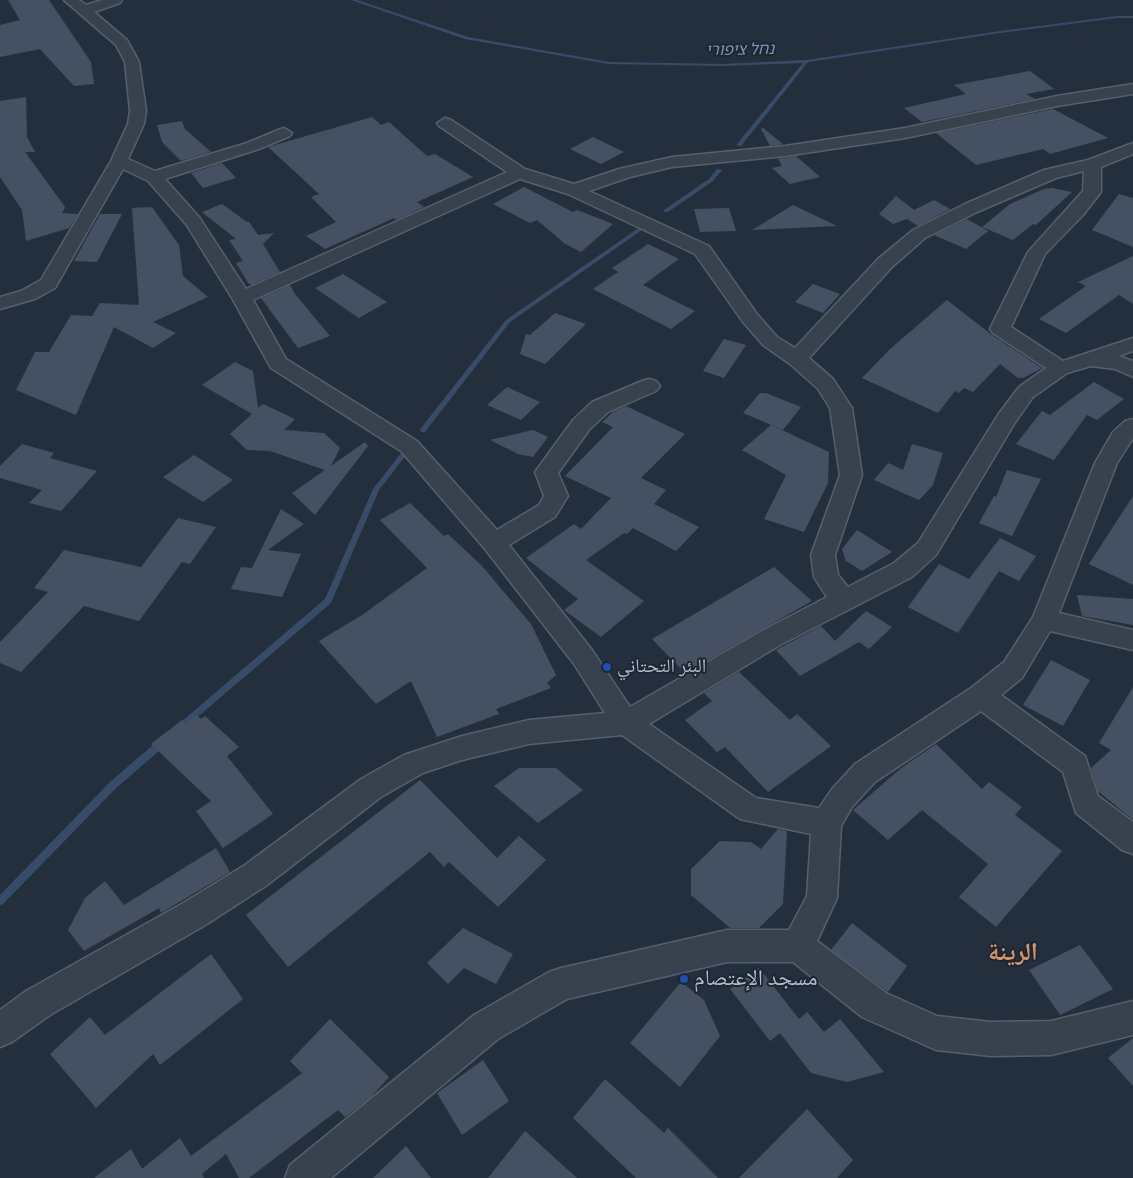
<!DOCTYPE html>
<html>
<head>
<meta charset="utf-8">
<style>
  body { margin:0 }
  canvas { display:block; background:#242f3e }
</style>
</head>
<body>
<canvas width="1133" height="1178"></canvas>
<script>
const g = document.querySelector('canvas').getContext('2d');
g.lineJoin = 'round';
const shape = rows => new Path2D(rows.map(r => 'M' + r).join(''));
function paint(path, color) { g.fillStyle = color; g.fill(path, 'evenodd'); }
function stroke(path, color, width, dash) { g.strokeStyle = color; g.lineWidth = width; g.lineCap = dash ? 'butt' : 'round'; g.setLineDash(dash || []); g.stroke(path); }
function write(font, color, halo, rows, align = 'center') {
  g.font = font + ' "PT Sans Narrow","Noto Naskh Arabic","Noto Sans Hebrew",sans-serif'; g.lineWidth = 4; g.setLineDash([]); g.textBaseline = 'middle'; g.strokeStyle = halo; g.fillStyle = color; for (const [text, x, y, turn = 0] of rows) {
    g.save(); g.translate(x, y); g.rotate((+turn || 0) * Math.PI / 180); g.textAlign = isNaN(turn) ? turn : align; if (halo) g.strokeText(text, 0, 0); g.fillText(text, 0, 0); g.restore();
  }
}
const stream = shape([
  [351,0,357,0,468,37,609,62,722,64,807,60,1000,31,1117,16,1133,16,1133,18,1117,18,1000,33,808,62,741,146,739,146,737,145,737,144,803,63,722,66,609,64,465,39,351,0],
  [717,169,722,170,713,181,668,212,664,212,664,210,709,179,717,169],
  [640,227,643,229,642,230,510,322,425,432,421,432,420,430,421,428,506,320,640,227],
  [402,452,404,452,407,454,379,490,331,603,180,732,177,734,174,732,173,730,174,728,325,599,373,489,402,452],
  [163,738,166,739,167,742,166,745,116,788,3,904,0,905,0,895,110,782,160,739,163,738]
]);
const building = shape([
  [8,0,49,0,91,62,94,84,74,86,40,49,0,57,0,25,20,20],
  [1030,71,1054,89,1026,94,1035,99,922,122,904,108,966,94,954,85],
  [26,97,27,137,35,152,25,152,65,207,62,213,78,214,69,228,26,241,22,210,0,177,0,101],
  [1053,109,1108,138,1050,154,1043,149,976,165,936,133],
  [372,117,381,125,389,122,427,156,435,154,473,177,417,202,424,207,396,220,394,218,325,249,306,236,336,222,311,197,319,194,268,147],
  [182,121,185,129,211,152,181,161,162,142,157,125],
  [763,128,783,144,770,146,761,129],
  [593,137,624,152,601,164,570,149],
  [796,156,820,177,790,184,772,168,782,166,778,159],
  [222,163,236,178,203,188,191,173],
  [524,187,573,212,577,210,613,224,581,252,564,243,537,220,530,223,493,204],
  [1052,188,1072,192,1036,225,1033,224,1013,240,982,227,1010,204,1044,189],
  [1119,194,1133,198,1133,247,1092,230],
  [896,196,914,210,934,200,950,209,918,226,907,219,893,224,879,214],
  [222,204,247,222,249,222,258,235,274,233,263,244,280,272,251,285,248,283,236,263,243,261,229,240,236,239,202,212],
  [793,205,837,226,752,230],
  [152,207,179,245,183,276,208,297,153,322,176,333,153,348,114,327,76,415,16,390,35,352,49,352,71,315,92,316,100,303,139,305,132,208],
  [729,208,736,231,700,232,694,209],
  [100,214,122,214,97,262,74,261],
  [967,219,988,231,966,249,934,235],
  [648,244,679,259,643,285,695,311,671,329,593,289,618,272,612,268],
  [1133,256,1133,304,1119,295,1066,333,1039,319,1086,286,1078,282],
  [343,274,387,302,359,318,315,288],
  [813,284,840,294,823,313,795,302],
  [290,285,295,294,330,336,298,348,261,298],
  [947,300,992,335,1042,368,1023,378,1018,378,1000,364,973,392,964,388,959,393,955,391,938,413,862,378,890,349],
  [555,313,586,324,545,364,520,354,526,334,530,335],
  [724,339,746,345,724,378,703,371],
  [235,362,253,371,258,408,263,404,295,419,284,430,324,433,340,448,331,466,365,442,368,446,315,515,292,493,325,470,270,451,247,450,230,434,252,414,202,385],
  [1094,382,1124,399,1097,420,1087,415,1054,460,1016,444,1042,411,1050,415],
  [507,387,540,402,521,420,487,405],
  [760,393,766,393,801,407,783,430,743,413],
  [626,406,685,434,641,478,666,490,654,504,699,527,676,551,633,528,627,534,624,533,586,560,644,601,601,637,564,610,578,599,526,558,574,524,581,529,611,498,565,476,613,427,602,422,613,412],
  [771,425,829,452,828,483,804,532,764,519,786,475,742,450],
  [533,430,548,437,533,457,518,454,490,440],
  [22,444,54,453,50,458,97,471,61,511,29,503,42,490,0,478,0,466],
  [912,444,943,453,933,485,919,500,874,480,888,463,903,470],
  [194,455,233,480,203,502,163,477],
  [1007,470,1041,479,1012,536,979,523,994,496,996,497],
  [1133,496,1133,585,1089,564],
  [410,503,444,536,448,534,482,566,531,624,556,675,547,683,551,688,496,709,499,714,437,737,411,681,376,704,319,641,362,615,427,568,380,520],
  [281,509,304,524,268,550,301,554,282,597,231,589,241,567,252,568],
  [178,518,216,527,190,564,182,562,139,621,84,606,21,672,0,663,0,642,48,592,34,588,64,550,141,567],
  [857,530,892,552,862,571,846,561,842,549],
  [1000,538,1036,556,1019,581,999,571,958,633,908,607,939,564,969,579],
  [774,567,812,601,685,673,652,639],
  [1077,595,1133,599,1133,625,1082,616],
  [866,611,892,627,869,649,859,642,800,676,776,650,821,626,835,641],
  [1051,660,1090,680,1063,726,1023,705],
  [739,672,790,720,797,714,831,746,768,792,725,747,717,752,685,720,712,701,704,693],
  [1133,687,1133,820,1098,791,1091,768,1111,750,1099,743],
  [196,715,201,719,205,716,239,747,227,756,273,814,223,848,196,811,211,801,151,744,182,720,185,724],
  [936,744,982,789,989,782,1022,807,1015,815,1062,851,996,927,959,897,988,864,922,810,888,840,853,810,900,769],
  [519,768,556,768,583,790,538,823,494,786],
  [420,780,497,858,519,836,546,860,498,907,449,862,444,867,430,852,288,967,246,915],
  [778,829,787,831,783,904,759,928,730,928,691,895,691,869,720,841,751,842,761,849],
  [216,848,230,872,161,913,159,908,84,951,68,930,85,898,105,881,124,905],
  [852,923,907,966,888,992,831,950],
  [463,928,513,954,496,984,464,968,448,984,427,963],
  [1080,945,1113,989,1060,1015,1029,970],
  [211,954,243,999,160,1065,153,1054,96,1108,50,1054,90,1017,105,1035],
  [759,968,799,1019,807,1012,824,1032,840,1019,884,1072,847,1082,811,1073,780,1033,770,1041,730,989],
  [681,982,704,1000,720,1036,680,1087,630,1043],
  [330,1019,389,1077,371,1097,345,1117,338,1110,249,1178,239,1178,226,1154,202,1174,204,1178,94,1178,131,1149,142,1169,180,1138,191,1156,302,1073,290,1061],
  [1133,1038,1133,1086,1108,1058],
  [483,1060,509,1101,462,1135,437,1093],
  [605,1079,664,1133,668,1128,718,1178,636,1178,573,1118],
  [807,1109,853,1160,837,1178,739,1178],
  [525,1131,577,1178,488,1178],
  [406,1146,431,1178,373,1178]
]);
const minor = shape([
  [64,0,79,0,86,5,102,0,122,0,120,3,94,12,127,40,139,62,146,111,144,124,128,159,155,171,247,143,278,130,284,128,292,133,290,136,259,149,165,179,199,217,246,289,507,172,439,126,437,123,445,118,451,120,525,169,574,184,619,169,672,157,785,146,905,128,1057,96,1133,84,1133,94,1057,106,905,138,785,156,672,167,630,177,589,191,709,246,757,314,777,337,795,348,878,259,913,230,965,204,1044,170,1088,160,1133,143,1133,154,1101,167,1101,192,1083,215,1045,254,1011,327,1063,361,1133,338,1133,351,1119,356,1133,361,1133,377,1115,369,1091,366,1067,373,1033,397,1014,424,936,555,912,577,780,645,649,724,756,798,819,808,832,789,855,764,971,688,1004,662,1033,617,1095,463,1113,432,1125,421,1133,419,1133,438,1117,463,1059,613,1133,630,1133,650,1050,631,1022,678,1001,695,1085,756,1098,796,1133,822,1133,854,1122,850,1076,813,1063,772,981,711,875,782,852,807,841,826,837,898,817,941,886,993,937,1016,991,1022,1051,1021,1133,1001,1133,1035,1051,1055,991,1056,936,1050,862,1017,793,962,727,962,567,999,498,1039,331,1178,285,1178,290,1165,474,1015,549,972,561,968,727,930,789,930,807,896,811,834,740,819,622,735,529,744,462,760,423,773,381,797,267,885,207,924,50,1015,12,1042,0,1047,0,1010,26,991,185,902,245,865,361,779,404,755,462,736,529,720,605,713,574,664,485,549,401,451,271,368,232,298,186,224,148,181,123,169,55,288,35,299,0,309,0,297,21,291,41,280,111,161,128,124,130,111,125,62,116,45,64,0],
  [1084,171,1083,191,1028,252,990,329,993,333,1046,368,1019,387,998,415,918,543,894,563,848,587,838,575,835,555,862,475,852,408,833,379,809,358,892,267,925,238,977,212,1056,178,1084,171],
  [520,179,568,194,695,254,743,322,763,345,790,364,818,389,830,408,840,475,811,555,814,577,827,597,762,631,630,707,592,650,509,545,555,517,568,496,558,473,589,430,608,412,656,391,660,386,656,381,649,379,642,381,592,402,573,420,535,472,544,496,539,505,497,530,417,441,286,359,253,300,520,179]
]);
const markers = [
  [607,667,5,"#1a4fb4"],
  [684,979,5,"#1a4fb4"]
];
const farWaternames = [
  ["נחל ציפורי",740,50,-1]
];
const poiNames = [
  ["البئر التحتاني",617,667]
];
const nearPoinames = [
  ["مسجد الإعتصام",694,979]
];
const nearQuarternames = [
  ["الرينة",1013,953]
];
paint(stream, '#394c67');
paint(building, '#455162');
stroke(minor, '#565f6c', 3);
paint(minor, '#38414e');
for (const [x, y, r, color] of markers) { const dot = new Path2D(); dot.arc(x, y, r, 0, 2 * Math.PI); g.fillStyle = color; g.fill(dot); stroke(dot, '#1d2633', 2); }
write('italic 16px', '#7c92b1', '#1d2633', farWaternames);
write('19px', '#b4bcc9', '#1d2633', poiNames, 'left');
write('22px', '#b4bcc9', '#1d2633', nearPoinames, 'left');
write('bold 25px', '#d59563', '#1d2633', nearQuarternames);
</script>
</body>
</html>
